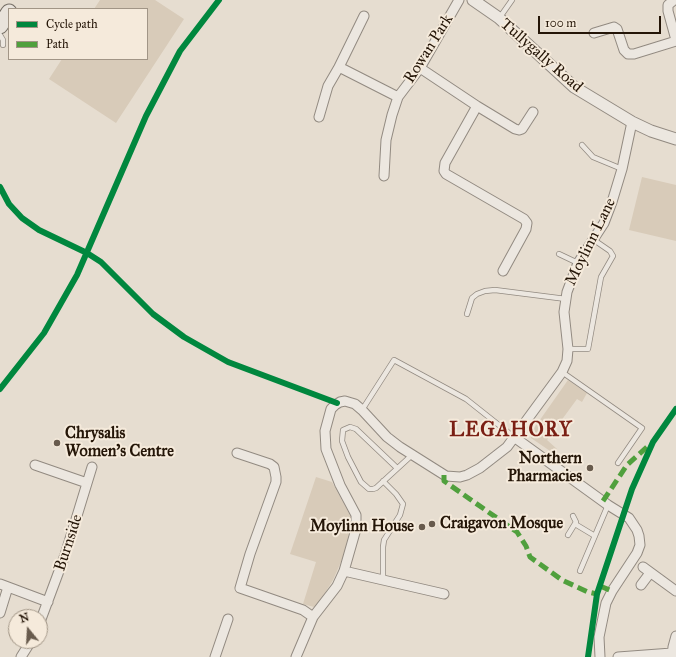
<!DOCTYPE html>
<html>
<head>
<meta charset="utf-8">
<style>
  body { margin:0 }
  #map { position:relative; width:676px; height:657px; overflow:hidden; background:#e6ddd0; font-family:"IM FELL Great Primer",serif }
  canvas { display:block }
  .legend { position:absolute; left:8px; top:8px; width:140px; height:52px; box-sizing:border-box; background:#f5eadb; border:1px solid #a19586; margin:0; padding:5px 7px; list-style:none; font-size:12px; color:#241507 }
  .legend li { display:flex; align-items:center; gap:8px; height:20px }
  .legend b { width:20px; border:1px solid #a19586 }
  .north { position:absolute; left:8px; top:609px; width:40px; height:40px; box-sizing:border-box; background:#f5eadb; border:1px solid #a19586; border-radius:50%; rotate:342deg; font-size:11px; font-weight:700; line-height:16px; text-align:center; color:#241507 }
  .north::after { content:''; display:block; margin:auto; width:14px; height:18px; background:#685b4d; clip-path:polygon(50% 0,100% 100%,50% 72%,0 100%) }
  .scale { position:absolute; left:538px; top:16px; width:123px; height:18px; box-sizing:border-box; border:2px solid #241507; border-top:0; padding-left:5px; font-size:12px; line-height:14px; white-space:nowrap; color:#241507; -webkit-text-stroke:3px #f5eadb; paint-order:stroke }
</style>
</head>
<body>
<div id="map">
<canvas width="676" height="657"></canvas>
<ul class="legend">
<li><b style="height:5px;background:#00873e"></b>Cycle path</li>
<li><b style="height:5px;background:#50a03d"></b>Path</li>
</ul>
<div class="north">N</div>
<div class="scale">100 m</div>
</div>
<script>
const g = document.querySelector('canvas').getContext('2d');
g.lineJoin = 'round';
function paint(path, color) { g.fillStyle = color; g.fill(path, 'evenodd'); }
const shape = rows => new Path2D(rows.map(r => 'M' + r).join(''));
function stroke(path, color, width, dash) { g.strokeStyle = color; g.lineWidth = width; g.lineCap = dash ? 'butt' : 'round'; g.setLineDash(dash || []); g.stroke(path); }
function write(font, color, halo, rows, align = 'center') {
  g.font = font + ' "IM FELL Great Primer",serif'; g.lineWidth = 4; g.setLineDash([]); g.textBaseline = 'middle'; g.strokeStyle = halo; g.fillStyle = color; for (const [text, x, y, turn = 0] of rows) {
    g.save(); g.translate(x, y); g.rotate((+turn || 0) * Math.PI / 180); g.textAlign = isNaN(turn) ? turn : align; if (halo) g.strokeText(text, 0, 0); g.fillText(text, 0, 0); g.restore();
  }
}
const green = shape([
  [100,0,155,0,184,19,116,123,49,79,62,59,147,59,147,9,94,9],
  [642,177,676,185,676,241,629,230],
  [568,380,587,393,582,402,577,399,547,440,557,449,553,453,531,438,530,434],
  [316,477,332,482,352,519,344,555,333,580,318,604,314,607,303,604,316,562,290,554]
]);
const service = shape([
  [500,17,512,0],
  [0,35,3,40,3,45],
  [582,145,593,157,622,169],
  [559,254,578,263],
  [467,314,472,298,477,294,485,291,495,290,566,299],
  [568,349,588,349,601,277,613,256,610,251,594,240],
  [562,372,642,428,618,463],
  [362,410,394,360,466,399,514,437],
  [397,468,356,429,350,427,343,430,342,441,348,457,361,482,369,489,373,489,376,488,412,455],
  [575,524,595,536],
  [568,535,576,522,573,516],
  [580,571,608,505],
  [383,580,383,547,384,540,400,515,403,504,396,494,383,481]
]);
const minor = shape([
  [674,0,668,5,668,11,676,40],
  [364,16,339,67,398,97],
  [594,33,614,27,617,29,624,50,628,54,634,54,676,41],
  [420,68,477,106,515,129,519,130,522,129,533,112],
  [477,106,445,163,444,171,446,174,524,219,527,223,526,229,503,271],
  [319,117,328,86,339,67],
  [384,176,386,140,392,115,398,97,420,68,459,0],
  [514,437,608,505,629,518,637,530,639,536,640,545,637,553,612,591,606,603,599,637,600,657],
  [237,453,270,464,274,467,276,477,276,482,250,554,240,588,303,610,313,617],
  [35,465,87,483],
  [643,567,676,591],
  [344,571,444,594],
  [0,584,48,602],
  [641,585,650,573],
  [0,613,8,587],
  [40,622,65,555,92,467],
  [21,657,31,641],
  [215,657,228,619],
  [296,657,313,617,337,586,344,571,356,529,356,515,340,485,326,449,325,431,331,409,335,405,340,402,345,401,355,404,362,410,387,437,400,447,446,476,460,477,467,475,480,468,507,447,562,372,567,361,568,349,564,312,567,292,578,263,604,223,612,202,622,169,632,122],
  [618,657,672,653],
  [672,657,673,647,676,636]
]);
const tertiary = shape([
  [473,0,499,18,574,87,632,122,651,131,676,139]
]);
const trunk = shape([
  [0,26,9,12]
]);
const quiet = shape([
  [444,475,444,481,517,532,526,546,530,557,562,580,588,592,597,594],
  [603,501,627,465,648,446],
  [600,586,612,591]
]);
const cycleway = shape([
  [0,187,9,204,22,218,39,230,87,253,101,262,153,314,184,337,228,362,337,403],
  [0,389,44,333,77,275,146,116,180,51,219,0],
  [588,657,597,594,632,489,653,442,676,409]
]);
const markers = [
  [57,443,4,"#685b4d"],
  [590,468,4,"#685b4d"],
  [432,524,4,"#685b4d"],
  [422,527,4,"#685b4d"]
];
const streetNames = [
  ["Rowan Park",429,49,-58],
  ["Tullygally Road",541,56,41],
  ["Moylinn Lane",591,242,-64],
  ["Burnside",69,543,-72]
];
const poiNames = [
  ["Chrysalis",65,434],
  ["Women's Centre",65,452],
  ["Northern",582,459,"right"],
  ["Pharmacies",582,477,"right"],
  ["Craigavon Mosque",440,524],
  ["Moylinn House",414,527,"right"]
];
const districtNames = [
  ["LEGAHORY",511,431]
];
paint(green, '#d8cbb9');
stroke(service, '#928a81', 6);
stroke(minor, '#928a81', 11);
stroke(tertiary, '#928a81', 13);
stroke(trunk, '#766f66', 17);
stroke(service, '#ece7e0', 4.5);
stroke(minor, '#ece7e0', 9);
stroke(tertiary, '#ece7e0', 11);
stroke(trunk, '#e9e3db', 15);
stroke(quiet, '#50a03d', 5, [10, 5]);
stroke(cycleway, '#00873e', 6);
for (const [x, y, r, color] of markers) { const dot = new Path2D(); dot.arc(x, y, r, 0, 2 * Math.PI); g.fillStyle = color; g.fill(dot); stroke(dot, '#f5eadb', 1.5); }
write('16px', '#241507', '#f5eadb', streetNames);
write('bold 16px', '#241507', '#f5eadb', poiNames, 'left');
g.letterSpacing = '1px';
write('bold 20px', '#7a1f14', '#f5eadb', districtNames);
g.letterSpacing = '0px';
</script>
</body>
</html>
